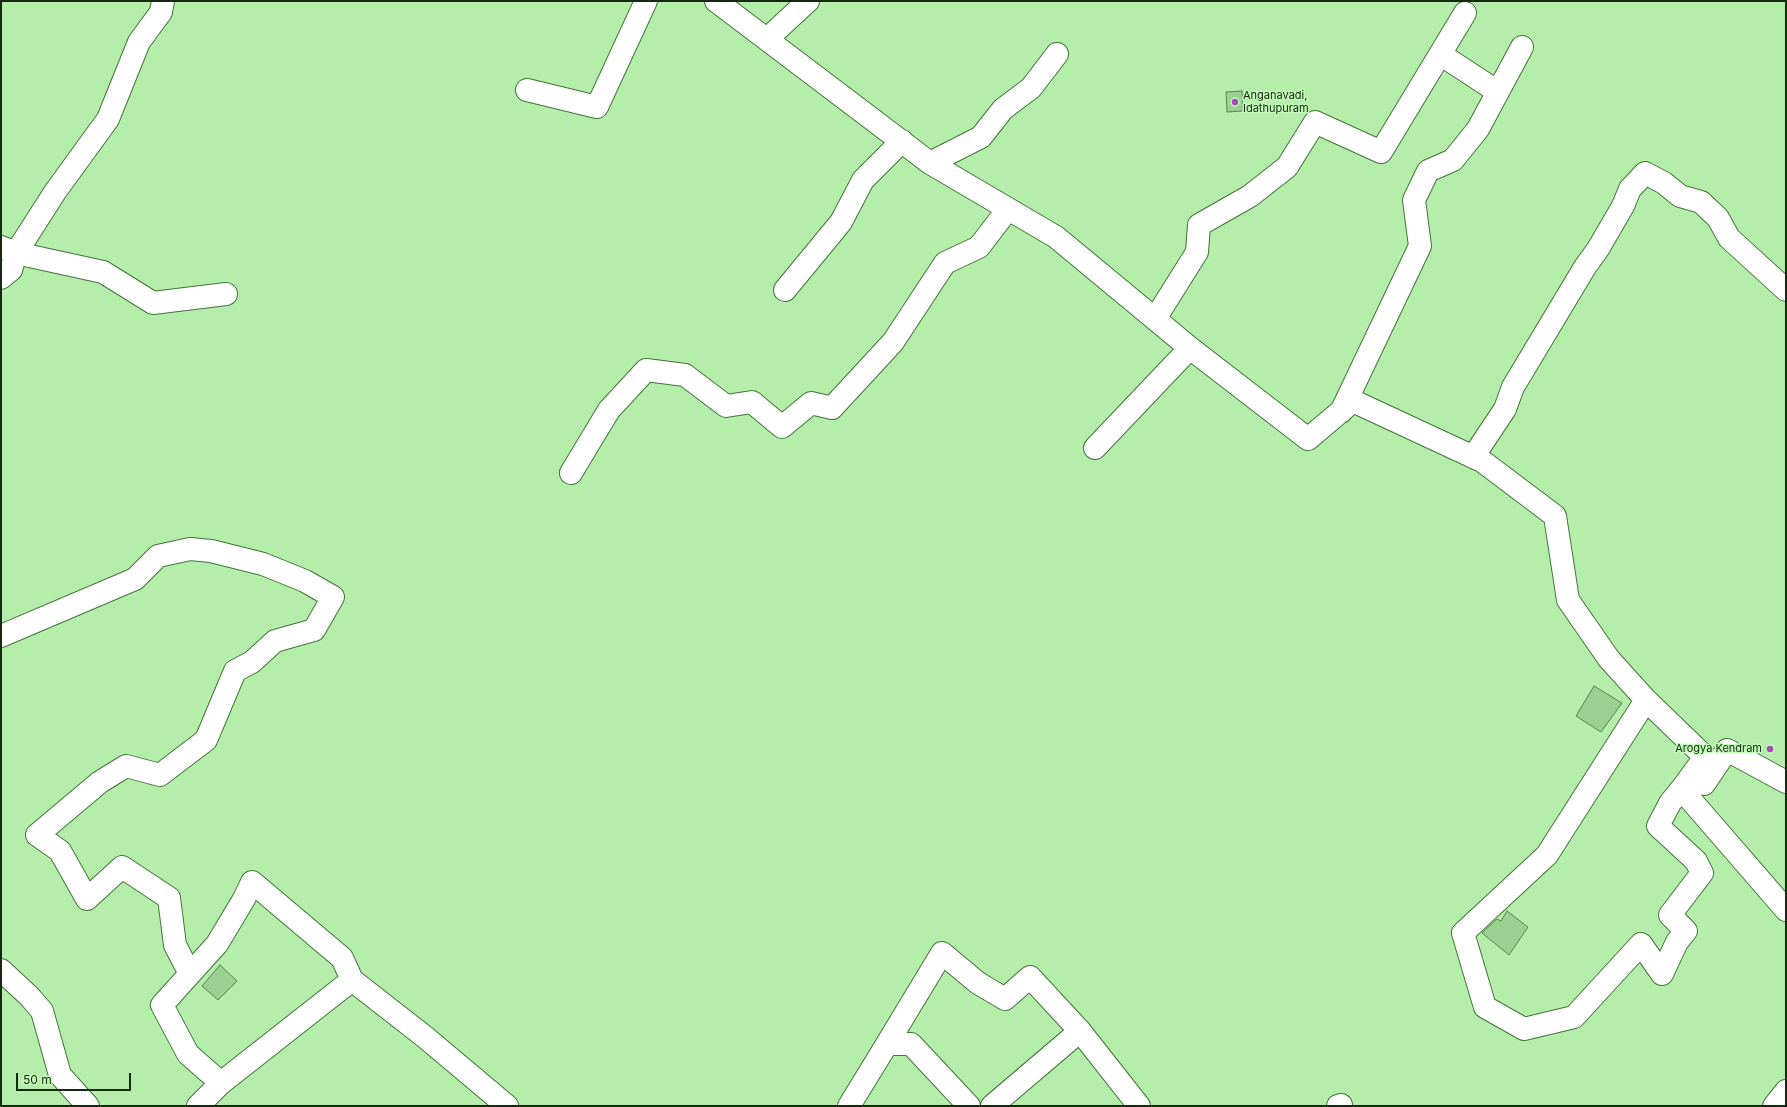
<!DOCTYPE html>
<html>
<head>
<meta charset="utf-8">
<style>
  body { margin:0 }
  #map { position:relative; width:1787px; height:1107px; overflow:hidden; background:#b5edab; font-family:Inter,sans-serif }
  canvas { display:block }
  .frame { position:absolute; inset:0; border:2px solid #142910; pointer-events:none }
  .scale { position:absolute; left:16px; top:1073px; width:115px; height:18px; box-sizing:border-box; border:2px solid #142910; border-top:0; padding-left:5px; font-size:12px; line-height:14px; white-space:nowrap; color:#142910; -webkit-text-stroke:3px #c2fbb8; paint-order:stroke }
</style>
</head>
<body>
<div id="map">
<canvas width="1787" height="1107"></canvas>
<div class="frame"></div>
<div class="scale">50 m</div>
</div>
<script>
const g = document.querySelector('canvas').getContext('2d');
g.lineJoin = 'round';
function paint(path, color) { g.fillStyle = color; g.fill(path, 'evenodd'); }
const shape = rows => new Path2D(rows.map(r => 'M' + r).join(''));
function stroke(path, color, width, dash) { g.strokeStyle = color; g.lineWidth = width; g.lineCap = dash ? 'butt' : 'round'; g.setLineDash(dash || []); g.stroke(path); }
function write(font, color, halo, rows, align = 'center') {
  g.font = font + ' Inter,sans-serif'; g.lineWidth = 3; g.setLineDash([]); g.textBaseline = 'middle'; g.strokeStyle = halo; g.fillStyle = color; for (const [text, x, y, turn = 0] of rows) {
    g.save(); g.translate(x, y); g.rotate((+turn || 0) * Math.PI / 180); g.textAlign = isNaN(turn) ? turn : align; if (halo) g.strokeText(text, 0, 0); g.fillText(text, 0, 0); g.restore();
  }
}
const building = shape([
  [1242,91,1243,111,1227,112,1226,92,1242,91],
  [1594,686,1622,703,1601,732,1576,716,1594,686],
  [1507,911,1528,927,1509,955,1482,933,1497,919,1501,921,1507,911],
  [220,965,237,981,218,1000,202,986,220,965]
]);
const minor = shape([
  [716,1,930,163,1056,237,1190,348,1308,439,1353,401,1482,461,1555,516,1568,600,1609,659,1646,700,1705,757,1683,787,1683,791,1786,910],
  [767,39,808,1],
  [1440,54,1498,92],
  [527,90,597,107,646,1],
  [930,163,981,137,1003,109,1031,88,1057,54],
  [1,247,16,253,55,192,108,119,139,42,161,12,163,1],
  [1,278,11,270,16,253,103,272,153,303,226,294],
  [785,290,841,222,863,180,902,141],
  [1155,319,1197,252,1199,225,1250,196,1287,167,1315,122,1381,152,1465,13],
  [1341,412,1420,246,1414,200,1428,171,1453,160,1478,129,1522,47],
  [1095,448,1190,348],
  [1473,457,1505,409,1513,387,1585,267,1598,249,1623,206,1630,189,1645,173,1664,183,1680,196,1701,202,1718,218,1729,238,1786,290],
  [571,473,609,410,646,370,685,375,726,406,752,402,782,427,811,403,832,408,893,342,945,263,979,247,1008,209],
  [1,636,135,579,158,556,190,549,211,551,263,564,305,581,333,597,314,630,275,641,252,662,235,671,206,740,160,775,126,766,100,782,37,835,60,851,87,899,122,867,169,898,175,945,190,974],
  [1646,700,1547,855,1463,933,1485,1007,1524,1029,1574,1017,1641,944,1662,974,1677,942,1686,931,1670,915,1702,873,1696,861,1658,826,1670,803,1683,787],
  [1704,784,1727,750,1786,782],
  [1,970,29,996,42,1011,60,1075,88,1106],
  [887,1044,942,953,978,983,1005,999,1030,977,1080,1031],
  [221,1083,188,1054,162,1005,217,944,244,899,252,882,342,958,352,980],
  [198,1106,221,1083,352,980,425,1037,507,1106],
  [849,1106,887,1044,911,1044,969,1106],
  [992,1106,1080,1031,1139,1106],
  [1338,1106,1341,1105],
  [1774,1106,1786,1091]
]);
const markers = [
  [1235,102,4,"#a54bb7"],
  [1770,749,4,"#a54bb7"]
];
const poiNames = [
  ["Anganavadi,",1243,96],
  ["Idathupuram",1243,109],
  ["Arogya Kendram",1762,749,"right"]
];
paint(building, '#9ad190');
stroke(building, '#54874b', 1);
stroke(minor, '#427539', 24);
stroke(minor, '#fff', 22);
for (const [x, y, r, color] of markers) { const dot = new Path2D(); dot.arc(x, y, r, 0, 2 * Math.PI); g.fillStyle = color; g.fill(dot); stroke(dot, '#c2fbb8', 1.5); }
write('11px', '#142910', '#c2fbb8', poiNames, 'left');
</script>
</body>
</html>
